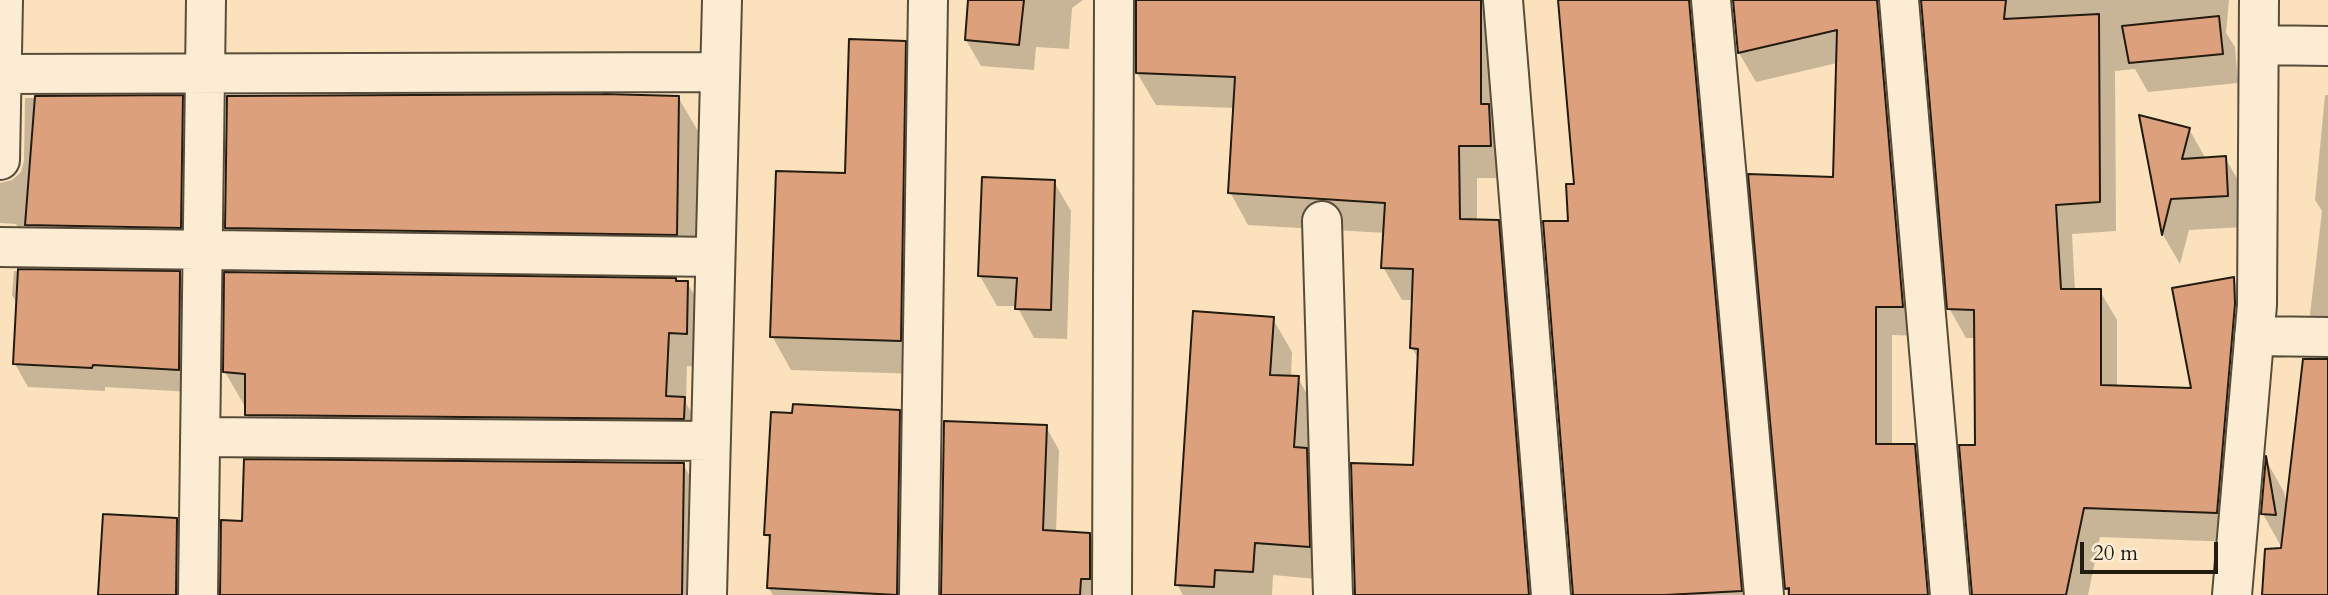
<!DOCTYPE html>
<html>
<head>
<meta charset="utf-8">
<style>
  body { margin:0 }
  #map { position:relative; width:2328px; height:595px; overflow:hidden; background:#fbe2bd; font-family:Cardo,serif }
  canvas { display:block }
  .scale { position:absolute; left:2080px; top:542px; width:138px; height:32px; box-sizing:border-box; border:4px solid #221b10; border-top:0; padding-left:9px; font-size:21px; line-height:24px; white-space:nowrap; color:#221b10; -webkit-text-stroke:5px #fcecd4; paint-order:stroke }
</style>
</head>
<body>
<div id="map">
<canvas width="2328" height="595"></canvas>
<div class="scale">20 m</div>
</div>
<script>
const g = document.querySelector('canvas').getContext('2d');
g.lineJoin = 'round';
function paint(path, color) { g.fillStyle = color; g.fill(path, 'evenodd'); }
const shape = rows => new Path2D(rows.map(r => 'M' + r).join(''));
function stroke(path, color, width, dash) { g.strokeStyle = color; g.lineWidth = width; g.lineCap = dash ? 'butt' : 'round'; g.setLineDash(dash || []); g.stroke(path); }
const shadow = shape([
  [969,0,1083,0,1072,8,1069,49,1036,47,1034,70,981,66,966,40],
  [1138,0,1500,0,1508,178,1477,178,1477,221,1498,222,1516,254,1544,595,1357,595,1415,467,1420,362,1412,348,1413,300,1402,300,1383,267,1385,233,1248,225,1230,192,1235,108,1156,105,1137,73],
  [1560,0,1708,0,1757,595,1574,595,1570,223,1576,186],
  [1735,0,2229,0,2226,33,2235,47,2238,83,2148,92,2135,69,2115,71,2116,231,2072,234,2075,291,2100,291,2117,320,2117,387,2193,390,2233,279,2250,308,2233,542,2100,537,2088,595,1973,595,1977,447,1976,338,1966,338,1949,308,1923,9,1915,7,1919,336,1892,335,1892,446,1914,446,1931,476,1941,595,1787,595,1750,176,1834,179,1837,63,1756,82,1739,53],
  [904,43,924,77,919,374,791,370,772,336],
  [2325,95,2328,95,2328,346,2310,314,2322,211,2315,200],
  [182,97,198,125,196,255,33,253,16,224,0,223,0,183,12,180,21,172,24,161,25,98],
  [678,97,698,131,695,268,246,261,227,228],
  [2141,117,2189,129,2206,159,2225,158,2244,190,2245,227,2189,230,2180,264,2163,235],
  [1054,182,1071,211,1067,339,1034,338,1017,306,997,306,980,276],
  [14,271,179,273,193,296,191,392,105,387,105,391,28,387,15,364,18,305,12,295],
  [687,283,707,316,706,367,687,366,686,403,703,433,266,448,247,415,247,406,244,405,225,372],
  [1273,319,1292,352,1291,378,1298,378,1317,412,1328,580,1273,575,1272,595,1183,595,1177,584],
  [899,412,916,441,914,595,773,595,768,587,771,543,766,534],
  [1046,427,1059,450,1056,532,1089,535,1103,558,1102,595,942,595],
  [2267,462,2284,492,2287,506,2328,595,2263,595,2283,550,2263,514],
  [683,464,702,498,701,595,222,595,243,523],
  [176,519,189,542,189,595,100,595]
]);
const building = shape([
  [968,0,1024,0,1019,45,965,40,968,0],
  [1136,0,1481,0,1481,104,1489,104,1491,146,1459,146,1460,219,1499,220,1529,595,1355,595,1351,463,1413,465,1418,349,1410,348,1413,269,1381,268,1385,203,1228,193,1235,77,1136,73,1136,0],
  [1558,0,1689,0,1742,591,1665,595,1573,595,1543,221,1568,221,1566,184,1574,184,1558,0],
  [1733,0,1877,0,1903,307,1876,307,1876,444,1915,444,1928,595,1789,595,1789,588,1785,589,1748,174,1833,177,1837,30,1738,53,1733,0],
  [1921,0,2006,0,2004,19,2099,14,2100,202,2056,205,2061,289,2101,289,2101,385,2191,388,2172,288,2234,277,2235,304,2217,513,2084,508,2066,595,1972,595,1959,445,1975,445,1974,310,1947,309,1921,0],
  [2219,16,2223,54,2129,63,2122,26,2219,16],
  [849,39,906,41,901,341,770,337,776,171,845,173,849,39],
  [604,94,679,96,677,235,225,228,227,96,604,94],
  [183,95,181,228,25,225,35,96,183,95],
  [2139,115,2190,128,2182,159,2226,156,2228,196,2171,199,2162,235,2139,115],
  [982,177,1055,180,1051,310,1015,309,1017,278,978,276,982,177],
  [18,269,180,271,179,370,93,365,92,368,13,364,18,269],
  [224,272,676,278,676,281,688,281,687,334,669,333,666,396,685,397,684,419,245,415,245,374,223,372,224,272],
  [1193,311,1274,317,1270,375,1299,376,1294,447,1307,448,1310,547,1255,543,1253,572,1215,570,1214,587,1175,585,1193,311],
  [2303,359,2328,359,2328,595,2262,595,2265,549,2281,548,2303,359],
  [793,404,900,410,897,595,767,588,770,535,764,535,771,412,792,413,793,404],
  [944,421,1047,425,1043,530,1090,533,1090,579,1081,579,1080,595,941,595,944,421],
  [2266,456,2276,515,2261,514,2266,456],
  [244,459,684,463,682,595,220,595,221,520,242,521,244,459],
  [103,514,177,518,176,595,98,595,103,514]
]);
const minor = shape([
  [1503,0,1551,595],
  [1711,0,1764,595],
  [1899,0,1950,595],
  [2259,45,2328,46],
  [0,74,720,72],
  [0,160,3,0],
  [1322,221,1333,595],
  [0,247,715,257],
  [2254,336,2328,337],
  [200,437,711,441],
  [198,595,206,0],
  [707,595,722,0],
  [919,595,928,0],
  [1112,595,1114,0],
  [2232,595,2257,305,2259,0]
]);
paint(shadow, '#0003');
paint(building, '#dda07d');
stroke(building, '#221b10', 2);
stroke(minor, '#584d3b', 42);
stroke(minor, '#fcecd4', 38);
</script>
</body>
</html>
